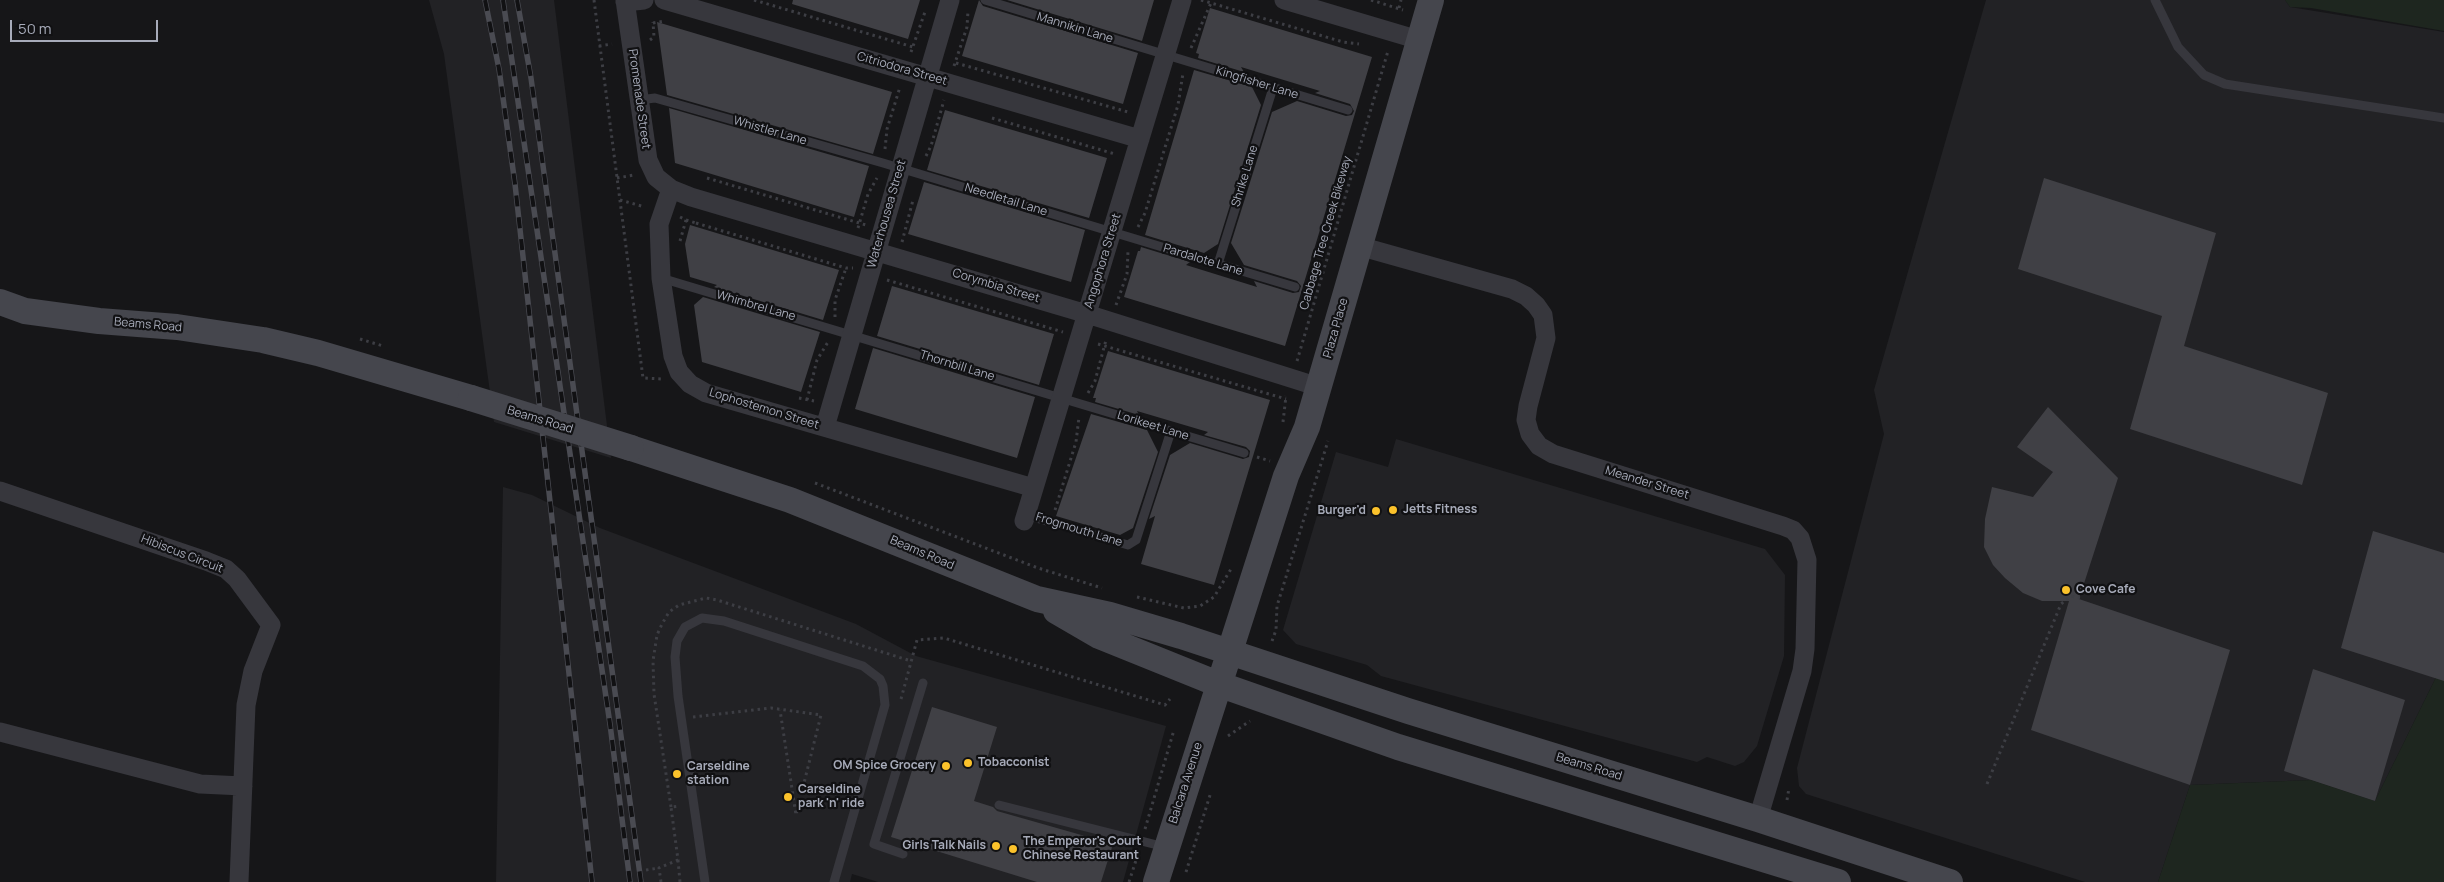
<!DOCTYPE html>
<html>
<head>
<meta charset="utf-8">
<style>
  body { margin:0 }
  #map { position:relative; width:2444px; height:882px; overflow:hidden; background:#161618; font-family:Manrope,sans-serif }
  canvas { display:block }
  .scale { position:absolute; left:10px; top:20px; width:148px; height:22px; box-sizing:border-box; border:2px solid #a7abb9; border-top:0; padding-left:6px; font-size:15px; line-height:18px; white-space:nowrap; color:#a7abb9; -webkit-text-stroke:4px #111113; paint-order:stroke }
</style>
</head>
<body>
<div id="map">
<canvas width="2444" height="882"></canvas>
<div class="scale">50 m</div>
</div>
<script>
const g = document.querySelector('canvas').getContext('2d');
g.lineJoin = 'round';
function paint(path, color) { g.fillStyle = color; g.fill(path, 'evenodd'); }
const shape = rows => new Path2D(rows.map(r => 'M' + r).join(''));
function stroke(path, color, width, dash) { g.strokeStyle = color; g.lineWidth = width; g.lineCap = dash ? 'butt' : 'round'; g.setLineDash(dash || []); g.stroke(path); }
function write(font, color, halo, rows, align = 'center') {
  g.font = font + ' Manrope,sans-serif'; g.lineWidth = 4.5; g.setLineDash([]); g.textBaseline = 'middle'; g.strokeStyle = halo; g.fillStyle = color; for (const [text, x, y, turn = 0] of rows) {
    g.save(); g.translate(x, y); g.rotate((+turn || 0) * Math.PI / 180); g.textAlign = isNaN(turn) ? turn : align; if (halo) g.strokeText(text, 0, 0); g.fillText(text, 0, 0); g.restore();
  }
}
const built = shape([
  [429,0,554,0,611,458,494,422,444,54],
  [1986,0,2285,0,2290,7,2444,32,2444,661,2375,801,2311,780,2190,785,2158,882,2085,882,1806,794,1799,786,1797,768,1884,434,1874,390],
  [1396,439,1765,549,1785,575,1784,656,1757,746,1744,762,1735,766,1707,757,1697,762,1381,676,1367,665,1296,644,1283,630,1336,452,1388,467],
  [503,487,532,495,600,528,856,624,916,656,1166,726,1123,882,878,882,852,874,850,882,496,882]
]);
const green = shape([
  [2285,0,2444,0,2444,31,2311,8,2290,7],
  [2444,661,2444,882,2158,882,2190,785,2311,780,2375,801]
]);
const building = shape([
  [793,0,920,0,908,39,792,4],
  [979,0,983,6,1138,53,1123,104,962,56],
  [1007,0,1154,0,1142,41],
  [1210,8,1372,57,1285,346,1124,297,1138,251,1140,251,1141,247,1190,262,1186,265,1257,287,1254,281,1293,293,1299,292,1301,286,1297,281,1244,265,1231,243,1272,112,1297,101,1346,116,1352,115,1354,111,1350,104,1315,93,1320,91,1241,67,1244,72,1198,58,1199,54,1196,53],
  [657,22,892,92,873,154,667,95],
  [1194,70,1252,87,1261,105,1218,244,1204,253,1145,235],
  [669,108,869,166,854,217,675,163],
  [945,110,1107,158,1089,218,927,170],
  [2044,178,2216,233,2184,346,2328,393,2302,485,2130,429,2162,316,2018,269],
  [924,182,1085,230,1071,282,908,234],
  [690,225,839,270,823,320,714,287,717,285,690,277,685,244],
  [892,286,1054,334,1039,385,877,336],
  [703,297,820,332,801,392,702,362,694,305],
  [873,348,1035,397,1017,458,855,409],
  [1108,351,1270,400,1214,585,1141,564,1155,516,1149,519,1170,455,1190,443,1243,459,1249,457,1250,451,1246,447,1204,435,1208,432,1137,411,1139,415,1095,402,1096,398,1093,398],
  [2048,407,2118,478,2079,599,2230,650,2190,785,2031,730,2069,601,2042,601,2023,593,2005,578,1993,565,1984,547,1985,519,1992,487,2033,497,2053,472,2017,447],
  [1091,414,1147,430,1158,452,1133,528,1120,535,1056,516],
  [2373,531,2444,553,2444,681,2341,648],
  [2313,669,2405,700,2375,801,2284,771],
  [932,707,997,727,974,801,993,807,997,811,1113,844,1101,882,1037,882,891,837]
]);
const path = shape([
  [594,0,643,378,662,379],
  [754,0,913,47],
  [1201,0,1343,42,1359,44],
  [1371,0,1403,10],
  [1399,8,1401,0],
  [653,23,665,21],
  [650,40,654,37,653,22],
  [599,46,612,44],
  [1191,48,1211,3],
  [911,52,926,9],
  [956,63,1128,112],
  [954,66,967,27,968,11],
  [992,118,1115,154],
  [885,149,887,129,900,87],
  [926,156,931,146,944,100],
  [617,178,634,175],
  [707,178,866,225],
  [620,200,645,207],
  [686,220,696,223,696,221],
  [696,223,846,268,853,268],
  [1138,227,1145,213,1178,105,1183,73],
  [858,228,868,194,877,178],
  [680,241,686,220,680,217],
  [902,242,913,200],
  [887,280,1063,332],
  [1116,305,1127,274,1128,251],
  [835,317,835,300,846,268],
  [360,339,383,346],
  [1098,344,1286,399],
  [1297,361,1388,51],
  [1088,393,1095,381,1106,340],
  [799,398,814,401],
  [807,400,817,360,828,342],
  [1283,422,1286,396],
  [1257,457,1270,461],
  [815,483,1038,568,1102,588],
  [1055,510,1076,442,1079,417],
  [1137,597,1184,608,1200,606,1214,597,1231,569],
  [1272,641,1276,630,1277,606,1328,441],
  [901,699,917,640,944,638,1165,705,1170,699],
  [693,717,771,708,821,715,796,815,780,710],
  [1228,736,1250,721],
  [1987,784,2061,604,2071,596,2080,598],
  [1787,800,1789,788],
  [671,807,654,694,653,661,657,635,662,624,669,612,679,605,706,598,717,600,911,661],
  [1145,829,1174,730],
  [678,860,680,882],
  [646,870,659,868],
  [1186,872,1211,792],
  [661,882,659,868,678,860,671,807,680,806],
  [1129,882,1138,854]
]);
const lane = shape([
  [985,0,1348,110],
  [2155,0,2178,47,2204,75,2225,84,2444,118],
  [639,100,655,98,883,163,1295,287],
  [1218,264,1273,88],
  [661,278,1244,453],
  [1026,515,1128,545,1136,540,1171,431],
  [999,805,1165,847],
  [903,854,874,844,923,683],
  [705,882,678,696,675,657,677,641,685,627,702,618,724,621,863,666,880,679,883,686,885,705,834,882]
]);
const street = shape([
  [625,0,648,160,656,177,671,189,691,197,1087,314,1319,387],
  [664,0,1140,139],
  [1284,0,1419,40],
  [625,2,644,0],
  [671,189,659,224,661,278,673,356,679,372,690,384,706,393,1034,488],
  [1359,246,1512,289,1526,296,1536,305,1543,315,1546,338,1528,406,1526,420,1530,434,1539,446,1553,454,1783,526,1793,530,1800,538,1807,560,1805,649,1802,671,1758,819],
  [825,427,950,0],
  [0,491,206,561,226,569,237,579,271,625,253,671,246,705,239,882],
  [1024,521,1182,0],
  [0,732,200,784,243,786]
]);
const secondary = shape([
  [0,302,25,311,99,321,177,327,263,340,318,353,471,398],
  [631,448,790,500,1037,599,1110,615,1181,636,1408,711,1758,819,1950,882],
  [1056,611,1099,636,1218,684,1398,747,1838,882],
  [1156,882,1286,476,1307,427,1431,0]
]);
const rail = shape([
  [485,0,499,69,515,184,592,882],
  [503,0,610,724,630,882],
  [517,0,531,78,641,882]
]);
const secondaryBridge = shape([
  [471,398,631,448]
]);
const markers = [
  [1393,510,5,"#fbc22b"],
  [1376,511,5,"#fbc22b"],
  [2066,590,5,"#fbc22b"],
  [968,763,5,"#fbc22b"],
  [946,766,5,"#fbc22b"],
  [677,774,5,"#fbc22b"],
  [788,797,5,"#fbc22b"],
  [996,846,5,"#fbc22b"],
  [1013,849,5,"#fbc22b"]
];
const streetNames = [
  ["Mannikin Lane",1075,28,17],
  ["Citriodora Street",902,69,16],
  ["Kingfisher Lane",1257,83,17],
  ["Promenade Street",639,99,82],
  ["Whistler Lane",770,131,16],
  ["Shrike Lane",1245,176,-73],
  ["Needletail Lane",1006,200,17],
  ["Waterhousea Street",887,214,-74],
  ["Cabbage Tree Creek Bikeway",1326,233,-74],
  ["Pardalote Lane",1203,260,17],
  ["Angophora Street",1103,261,-73],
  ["Corymbia Street",996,286,17],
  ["Whimbrel Lane",756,306,16],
  ["Beams Road",148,325,5],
  ["Plaza Place",1336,328,-74],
  ["Thornbill Lane",957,366,17],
  ["Lophostemon Street",764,409,17],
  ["Beams Road",540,420,17],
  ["Lorikeet Lane",1153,426,17],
  ["Meander Street",1647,483,17],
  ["Frogmouth Lane",1079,530,17],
  ["Beams Road",922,553,23],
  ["Hibiscus Circuit",182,554,21],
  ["Beams Road",1589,767,17],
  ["Balcara Avenue",1186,783,-72]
];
const poiNames = [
  ["Jetts Fitness",1403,510],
  ["Burger'd",1366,511,"right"],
  ["Cove Cafe",2076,590],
  ["Tobacconist",978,763],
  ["OM Spice Grocery",936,766,"right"],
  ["Carseldine",687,767],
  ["station",687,781],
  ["Carseldine",798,790],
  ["park 'n' ride",798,804],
  ["The Emperor's Court",1023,842],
  ["Chinese Restaurant",1023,856],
  ["Girls Talk Nails",986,846,"right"]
];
paint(built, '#222225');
paint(green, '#1e261f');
paint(building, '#404045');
stroke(path, '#3d3e44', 3, [2.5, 4]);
stroke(lane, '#37373d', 9);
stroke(street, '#37373d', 19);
stroke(secondary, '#45464d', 26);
stroke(rail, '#4a4b52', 5.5);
stroke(rail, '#111113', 4, [11]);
stroke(secondaryBridge, '#45464d', 26);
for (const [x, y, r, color] of markers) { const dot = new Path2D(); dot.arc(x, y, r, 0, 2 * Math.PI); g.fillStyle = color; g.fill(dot); stroke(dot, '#111113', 2); }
write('12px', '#a7abb9', '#111113', streetNames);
write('bold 12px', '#a7abb9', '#111113', poiNames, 'left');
</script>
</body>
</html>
